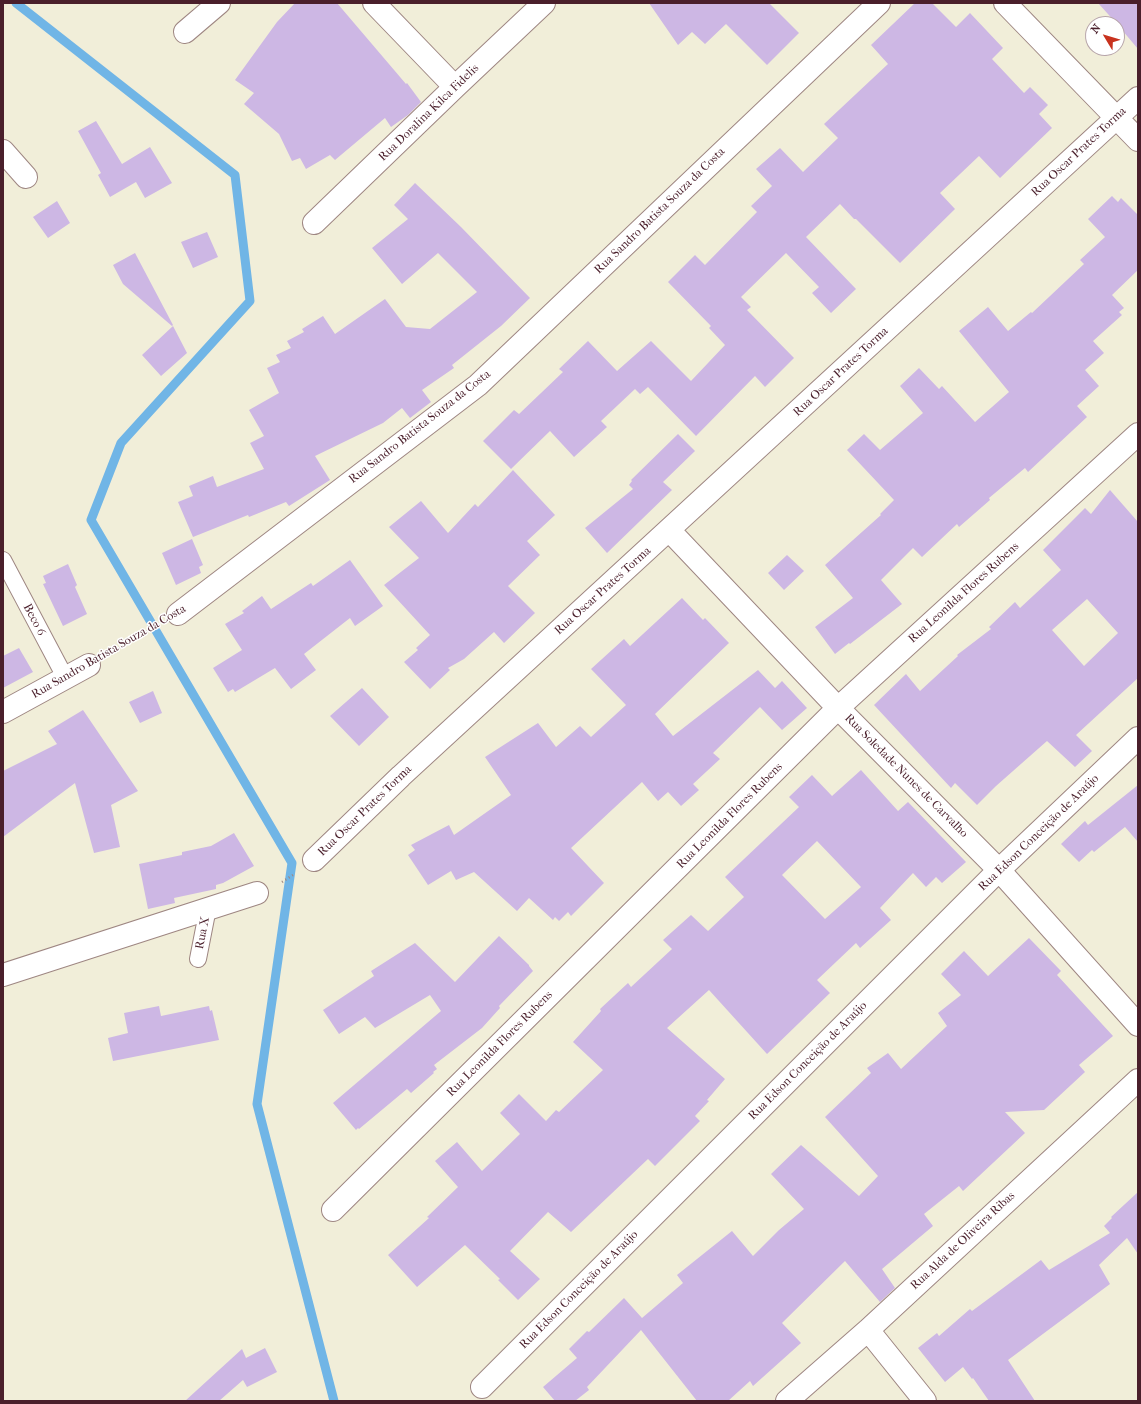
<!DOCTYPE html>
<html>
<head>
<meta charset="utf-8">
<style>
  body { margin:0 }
  #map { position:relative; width:1141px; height:1404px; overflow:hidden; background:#f1eed9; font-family:"IM FELL French Canon",serif }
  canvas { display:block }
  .frame { position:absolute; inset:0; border:4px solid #4a1f2b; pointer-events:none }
  .north { position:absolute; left:1085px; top:16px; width:40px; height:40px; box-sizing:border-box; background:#fff; border:1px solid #b7a5aa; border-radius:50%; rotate:308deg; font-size:11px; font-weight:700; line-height:16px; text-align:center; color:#4a1f2b }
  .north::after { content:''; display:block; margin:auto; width:14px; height:18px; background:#c8321e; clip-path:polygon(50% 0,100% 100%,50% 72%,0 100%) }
</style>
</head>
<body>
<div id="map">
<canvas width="1141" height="1404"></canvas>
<div class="frame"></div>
<div class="north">N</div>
</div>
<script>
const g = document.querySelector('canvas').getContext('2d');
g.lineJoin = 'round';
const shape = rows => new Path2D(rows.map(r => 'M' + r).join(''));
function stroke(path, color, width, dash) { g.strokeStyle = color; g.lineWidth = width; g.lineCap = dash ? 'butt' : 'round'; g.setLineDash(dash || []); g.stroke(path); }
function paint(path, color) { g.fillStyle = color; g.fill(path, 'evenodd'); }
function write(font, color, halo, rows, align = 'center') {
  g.font = font + ' "IM FELL French Canon",serif'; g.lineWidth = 3; g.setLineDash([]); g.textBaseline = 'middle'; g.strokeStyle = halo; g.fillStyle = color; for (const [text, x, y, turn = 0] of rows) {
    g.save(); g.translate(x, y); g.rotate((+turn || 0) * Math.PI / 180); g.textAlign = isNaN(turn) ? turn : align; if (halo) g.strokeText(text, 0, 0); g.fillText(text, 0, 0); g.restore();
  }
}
const stream = shape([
  [16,3,235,175,250,301,121,443,91,520,292,863,257,1104,334,1401]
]);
const building = shape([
  [295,3,337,3,406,84,407,83,421,102,408,115,391,127,385,118,335,160,330,155,306,169,300,158,292,161,279,134,244,104,254,93,235,80,277,22],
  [649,3,769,3,799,33,767,65,726,24,705,44,692,32,678,45],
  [915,3,932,3,956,27,970,13,1003,48,992,59,1024,93,1030,87,1048,105,1039,114,1052,128,1000,178,979,156,940,193,955,209,900,263,856,219,854,219,840,204,806,237,856,289,831,313,812,293,819,287,786,253,741,297,751,307,747,310,794,358,765,387,755,376,696,436,648,387,640,394,635,389,601,421,607,427,574,457,550,431,511,469,483,441,514,410,519,414,563,372,559,369,588,341,617,371,651,341,691,381,725,345,709,328,711,326,668,282,695,255,705,265,757,212,751,206,772,186,756,169,780,148,803,172,838,138,824,124,888,64,871,45],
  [1098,3,1138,3,1138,49,1117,24],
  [96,121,122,164,150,147,172,183,145,198,136,182,110,197,98,175,101,173,78,131],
  [415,183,461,227,530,298,501,326,452,365,454,368,422,390,431,402,410,418,402,408,383,423,315,456,330,480,289,506,286,502,249,517,248,515,193,537,178,502,193,496,189,486,213,476,217,487,264,469,250,443,264,436,249,410,279,393,267,368,280,362,276,355,291,348,287,341,304,332,302,329,323,316,335,334,385,299,406,327,430,329,477,292,438,253,402,284,372,248,408,219,394,205],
  [1112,196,1118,202,1121,198,1138,215,1138,270,1112,295,1124,308,1119,312,1122,315,1093,341,1104,353,1085,370,1099,386,1077,406,1087,417,1028,472,1025,468,989,498,990,500,959,527,957,524,922,557,913,548,881,580,902,604,850,644,849,643,835,654,815,627,853,598,825,565,881,515,880,514,894,500,847,450,864,434,880,450,923,413,900,386,919,368,939,389,942,386,975,422,1009,392,959,331,988,307,1008,331,1031,312,1032,313,1084,264,1080,260,1105,237,1088,219],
  [57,201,70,223,48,238,33,217],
  [207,232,218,257,193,268,181,242],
  [135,253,173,325,172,326,123,284,113,265],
  [173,326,187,353,161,376,142,355],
  [678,434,695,451,663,482,672,490,607,553,585,528,633,489,629,485,632,481,631,480],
  [513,470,555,515,527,541,540,555,508,586,535,613,504,643,494,632,464,659,448,668,450,670,430,689,404,662,418,650,416,648,430,635,384,585,419,558,389,527,421,501,448,533,475,504,478,507],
  [1110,490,1138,522,1138,678,1076,735,1092,751,1075,767,1047,741,996,786,977,805,955,783,951,788,874,705,906,674,920,691,958,656,957,655,991,629,989,627,1015,602,1020,608,1061,570,1043,550,1085,508,1091,514],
  [1087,599,1118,633,1084,666,1052,630],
  [192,539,203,565,199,567,201,573,176,585,162,553],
  [787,555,804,571,784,590,768,573],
  [350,560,383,606,355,626,350,618,304,654,316,670,291,689,275,668,235,692,233,689,228,692,213,668,242,650,225,624,244,613,242,611,262,596,271,609,311,583,313,586],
  [68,564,77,585,75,587,87,614,63,626,43,584,46,583,43,576],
  [682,598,703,620,705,618,729,643,655,714,673,736,758,670,775,688,782,681,807,708,782,730,760,707,713,753,720,759,693,784,699,790,681,806,668,792,658,801,642,782,571,848,604,883,571,916,568,912,559,921,555,917,553,920,529,898,517,911,474,872,456,880,451,871,428,885,408,855,415,850,411,845,449,825,454,835,511,795,485,757,538,723,556,747,580,726,591,737,626,705,591,669,624,639,630,646],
  [19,648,33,672,3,688,3,656],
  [362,688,389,717,359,746,330,716],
  [153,691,162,713,140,723,129,702],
  [83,710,138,791,111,805,120,847,94,853,75,783,3,837,3,771,57,744,48,731],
  [861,770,898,811,908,802,966,862,942,883,936,877,926,887,913,873,880,908,891,920,860,948,856,943,817,980,830,993,767,1054,709,990,667,1028,725,1079,707,1100,709,1101,695,1116,700,1121,655,1166,648,1159,571,1232,548,1212,510,1251,540,1279,518,1300,498,1280,500,1279,465,1245,417,1287,388,1255,429,1218,427,1217,458,1187,435,1161,457,1142,482,1171,520,1134,500,1113,519,1094,546,1121,556,1110,559,1112,603,1070,573,1042,601,1011,600,1009,628,983,631,987,672,949,663,940,691,915,708,931,744,897,725,877,799,807,789,797,812,775,832,796],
  [817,841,861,887,825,919,782,875],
  [1138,785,1138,842,1125,827,1094,852,1092,850,1079,862,1061,844,1085,821,1088,825],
  [234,833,254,866,223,883,216,885,216,889,174,898,175,903,148,909,139,864,182,855,182,852,211,846],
  [499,936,529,965,529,966,533,971,499,1006,500,1008,482,1028,434,1065,437,1069,433,1072,434,1073,411,1093,407,1089,359,1129,358,1128,356,1130,333,1103,441,1011,430,995,375,1028,365,1017,339,1034,323,1010,374,976,371,971,415,943,455,982],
  [1029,938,1061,971,1057,975,1113,1036,1079,1065,1085,1072,1044,1110,1005,1112,1025,1133,963,1191,959,1186,924,1214,933,1226,882,1269,895,1288,880,1302,845,1261,782,1323,801,1343,753,1386,750,1381,728,1401,697,1401,641,1330,587,1387,589,1390,575,1401,555,1401,543,1387,577,1358,569,1349,587,1331,589,1332,624,1298,642,1318,683,1283,677,1275,732,1231,753,1256,779,1230,804,1209,771,1174,801,1145,859,1196,878,1176,825,1117,871,1073,867,1068,888,1053,901,1069,947,1026,938,1013,961,995,941,974,964,951,988,976],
  [159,1006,161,1016,209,1006,210,1011,212,1010,219,1040,113,1061,108,1038,128,1033,124,1013],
  [1138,1192,1138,1254,1127,1238,1099,1265,1110,1284,1008,1360,1035,1401,989,1401,973,1378,972,1379,963,1367,945,1382,918,1348,937,1333,939,1336,970,1309,972,1311,1041,1260,1049,1270,1110,1233,1104,1226,1112,1218,1111,1217],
  [265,1348,277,1372,247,1387,243,1380,219,1401,185,1401,242,1349,246,1358]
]);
const path = shape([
  [112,652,155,627],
  [282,882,293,875]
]);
const service = shape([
  [3,560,66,679],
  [198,959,208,908]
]);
const minor = shape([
  [374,3,455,87],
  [1005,3,1138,140],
  [185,32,219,3],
  [3,151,26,177],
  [314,223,455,87,544,3],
  [669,530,838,708,999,870,1138,1025],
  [178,614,478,385,879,3],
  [3,712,89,665],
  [314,860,401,776,1138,98],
  [3,975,257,893],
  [333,1210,838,708,1138,434],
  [868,1330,925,1401],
  [482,1387,999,870,1138,738],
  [787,1401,868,1330,1138,1080]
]);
const streetNames = [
  ["Rua Doralina Kilca Fidelis",429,113,-44],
  ["Rua Oscar Prates Torma",1079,152,-43],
  ["Rua Sandro Batista Souza da Costa",660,211,-44],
  ["Rua Oscar Prates Torma",841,372,-43],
  ["Rua Sandro Batista Souza da Costa",420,427,-38],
  ["Rua Oscar Prates Torma",603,591,-42],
  ["Rua Leonilda Flores Rubens",964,593,-42],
  ["Beco 6",34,620,62],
  ["Rua Sandro Batista Souza da Costa",109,652,-30],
  ["Rua Soledade Nunes de Carvalho",906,776,45],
  ["Rua Oscar Prates Torma",365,811,-44],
  ["Rua Leonilda Flores Rubens",730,816,-45],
  ["Rua Edson Conceição de Araújo",1039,833,-44],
  ["Rua X",203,933,-79],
  ["Rua Leonilda Flores Rubens",500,1044,-45],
  ["Rua Edson Conceição de Araújo",808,1061,-45],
  ["Rua Alda de Oliveira Ribas",963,1241,-43],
  ["Rua Edson Conceição de Araújo",579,1290,-45]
];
stroke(stream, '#70b5e6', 9);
paint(building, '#cdb7e4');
stroke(service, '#9e8682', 18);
stroke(minor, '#9e8682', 24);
stroke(path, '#9e8682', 2.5, [1, 3]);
stroke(service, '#fff', 16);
stroke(minor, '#fff', 22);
write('12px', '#4a1f2b', '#fff', streetNames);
</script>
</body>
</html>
